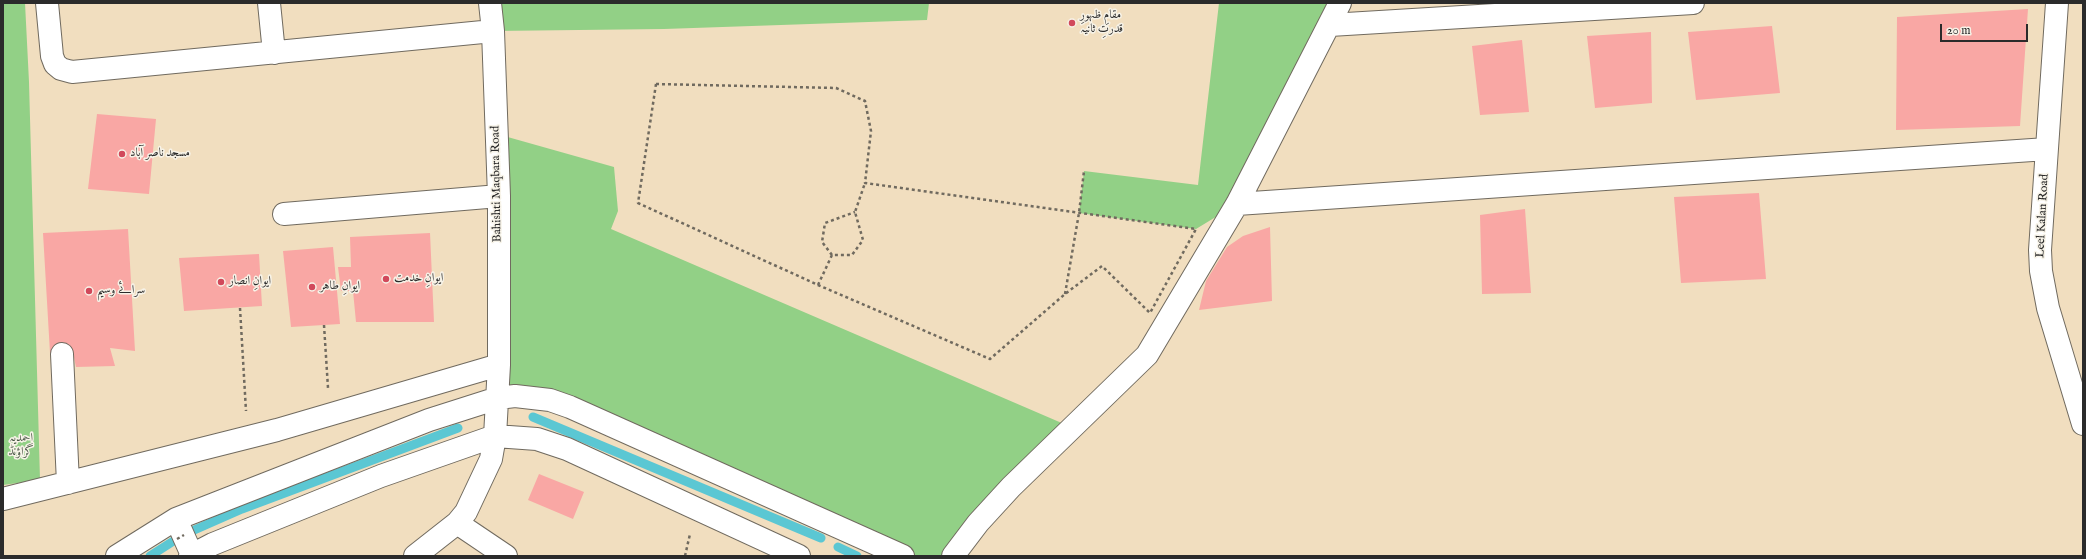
<!DOCTYPE html>
<html>
<head>
<meta charset="utf-8">
<style>
  body { margin:0 }
  #map { position:relative; width:2086px; height:559px; overflow:hidden; background:#f1debf; font-family:"IM FELL English",serif }
  canvas { display:block }
  .frame { position:absolute; inset:0; border:4px solid #2b2b2b; pointer-events:none }
  .scale { position:absolute; left:1940px; top:24px; width:88px; height:18px; box-sizing:border-box; border:2px solid #2b2b2b; border-top:0; padding-left:5px; font-size:12px; line-height:14px; white-space:nowrap; color:#2b2b2b; -webkit-text-stroke:3px #f7f3e8; paint-order:stroke }
</style>
</head>
<body>
<div id="map">
<canvas width="2086" height="559"></canvas>
<div class="frame"></div>
<div class="scale">20 m</div>
</div>
<script>
const g = document.querySelector('canvas').getContext('2d');
g.lineJoin = 'round';
function paint(path, color) { g.fillStyle = color; g.fill(path, 'evenodd'); }
const shape = rows => new Path2D(rows.map(r => 'M' + r).join(''));
function stroke(path, color, width, dash) { g.strokeStyle = color; g.lineWidth = width; g.lineCap = dash ? 'butt' : 'round'; g.setLineDash(dash || []); g.stroke(path); }
function write(font, color, halo, rows, align = 'center') {
  g.font = font + ' "IM FELL English",Amiri,serif'; g.lineWidth = 3; g.setLineDash([]); g.textBaseline = 'middle'; g.strokeStyle = halo; g.fillStyle = color; for (const [text, x, y, turn = 0] of rows) {
    g.save(); g.translate(x, y); g.rotate((+turn || 0) * Math.PI / 180); g.textAlign = isNaN(turn) ? turn : align; if (halo) g.strokeText(text, 0, 0); g.fillText(text, 0, 0); g.restore();
  }
}
const green = shape([
  [3,3,25,3,29,82,40,480,3,485],
  [490,3,929,3,927,20,664,29,493,31],
  [1219,3,1327,3,1237,204,1196,229,1079,213,1084,171,1198,185],
  [497,134,614,167,618,211,611,229,1071,427,953,556,903,556,570,407,498,398]
]);
const stream = shape([
  [533,417,821,538],
  [192,531,242,509,458,428],
  [838,547,857,556],
  [150,556,175,540]
]);
const building = shape([
  [2028,9,2020,126,1896,130,1897,17],
  [1772,26,1780,93,1696,100,1688,32],
  [1651,32,1652,103,1595,108,1587,36],
  [1522,40,1529,112,1480,115,1472,46],
  [97,114,156,119,149,194,88,189],
  [1759,193,1766,279,1681,283,1674,197],
  [1525,209,1531,293,1482,294,1480,215],
  [1270,227,1272,301,1199,310,1206,281,1227,247,1243,236],
  [128,229,135,351,110,348,115,366,76,367,73,353,50,353,43,233],
  [430,233,434,322,356,322,353,291,341,291,338,267,351,267,350,237],
  [333,247,340,324,291,327,283,251],
  [259,254,262,306,184,311,179,258],
  [539,474,584,492,573,519,528,500]
]);
const path = shape([
  [656,84,836,88,865,101,871,131,865,183,1196,229,1150,313,1102,266,1065,294,990,359,818,285,638,203,656,84],
  [832,255,822,242,825,223,855,212],
  [818,285,832,255,852,255,863,240,855,212,865,183],
  [1065,294,1079,213,1084,171],
  [240,308,246,411],
  [324,325,328,388],
  [685,556,690,534]
]);
const minor = shape([
  [47,3,52,56,55,64,61,69,72,72,493,31],
  [269,3,274,53],
  [2057,3,2040,250,2041,271,2048,308,2083,424],
  [1330,25,1693,3],
  [1237,204,2047,149],
  [284,214,499,196],
  [62,354,68,483],
  [3,499,277,430,499,365],
  [176,519,192,555],
  [457,523,506,556],
  [117,556,176,519,429,420,498,398,515,396,550,400,570,407,903,556],
  [190,556,213,544,381,476,495,436,537,439,567,449,799,556],
  [415,556,457,523,466,512,491,459,495,436,499,365,499,196,493,31,490,3],
  [953,556,978,523,1011,487,1147,355,1237,204,1340,3]
]);
const pathBridge = shape([
  [177,539,184,535]
]);
const markers = [
  [1072,23,4,"#d1495b"],
  [122,154,4,"#d1495b"],
  [386,279,4,"#d1495b"],
  [221,282,4,"#d1495b"],
  [312,287,4,"#d1495b"],
  [89,291,4,"#d1495b"]
];
const poiNames = [
  ["مقامِ ظہورِ",1080,16],
  ["قدرتِ ثانیہ",1080,30],
  ["مسجد ناصر آباد",130,154],
  ["ایوانِ خدمت",394,279],
  ["ایوانِ انصار",229,282],
  ["ایوانِ طاہر",320,287],
  ["سرائے وسیم",97,291]
];
const streetNames = [
  ["Bahishti Maqbara Road",497,184,-91],
  ["Leel Kalan Road",2043,216,-87]
];
const parkNames = [
  ["احمدیہ",21,439],
  ["گراؤنڈ",21,453]
];
paint(green, '#92d086');
stroke(stream, '#5bc7d3', 9);
paint(building, '#f9a7a4');
stroke(minor, '#706a5f', 24);
stroke(path, '#706a5f', 2.5, [3, 3]);
stroke(minor, '#fff', 22);
stroke(pathBridge, '#706a5f', 2.5, [3, 3]);
for (const [x, y, r, color] of markers) { const dot = new Path2D(); dot.arc(x, y, r, 0, 2 * Math.PI); g.fillStyle = color; g.fill(dot); stroke(dot, '#f7f3e8', 1.5); }
write('12px', '#2b2b2b', '#f7f3e8', poiNames, 'left');
write('12px', '#2b2b2b', '#f7f3e8', streetNames);
write('12px', '#455442', '#f7f3e8', parkNames);
</script>
</body>
</html>
